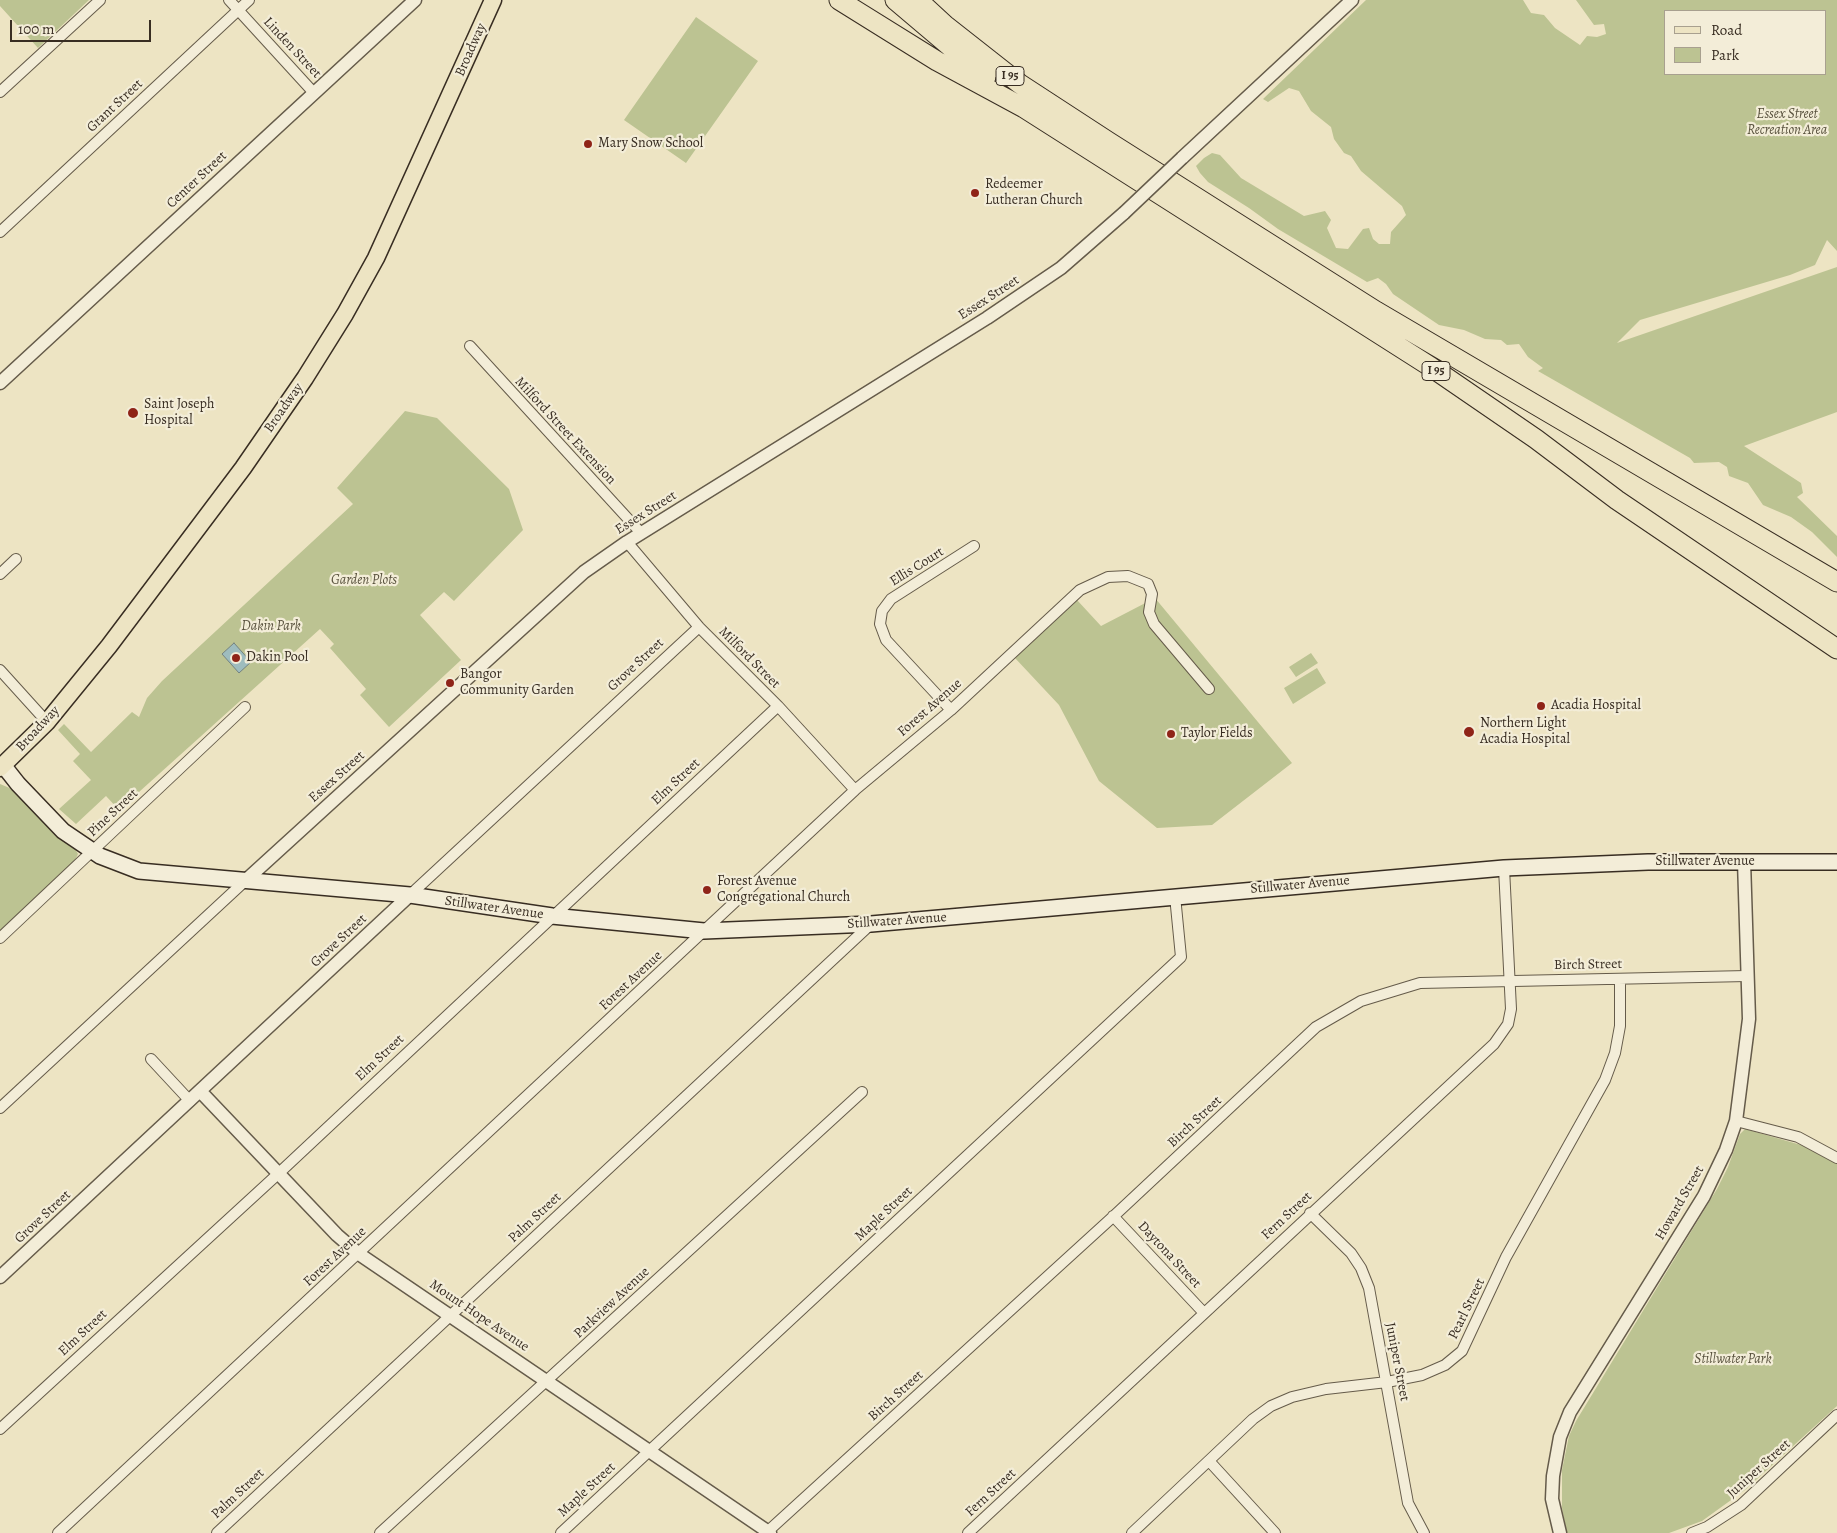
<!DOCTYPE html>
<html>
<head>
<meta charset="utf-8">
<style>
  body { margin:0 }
  #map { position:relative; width:1837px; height:1533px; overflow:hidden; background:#ede4c3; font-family:Alegreya,serif }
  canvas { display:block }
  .legend { position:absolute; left:1664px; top:10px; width:162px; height:65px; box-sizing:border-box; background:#f3edd8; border:1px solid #a8a08f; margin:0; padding:6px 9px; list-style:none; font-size:15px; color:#382d22 }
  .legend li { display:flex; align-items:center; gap:10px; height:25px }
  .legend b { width:25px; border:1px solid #a8a08f }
  .scale { position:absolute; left:10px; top:20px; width:141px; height:22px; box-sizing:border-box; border:2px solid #382d22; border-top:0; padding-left:6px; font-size:15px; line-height:18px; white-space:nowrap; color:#382d22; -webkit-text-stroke:4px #f3edd8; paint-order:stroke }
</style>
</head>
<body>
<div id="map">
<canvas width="1837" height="1533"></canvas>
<ul class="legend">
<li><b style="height:6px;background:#ede4c3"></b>Road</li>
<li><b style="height:14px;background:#bcc392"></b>Park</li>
</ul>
<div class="scale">100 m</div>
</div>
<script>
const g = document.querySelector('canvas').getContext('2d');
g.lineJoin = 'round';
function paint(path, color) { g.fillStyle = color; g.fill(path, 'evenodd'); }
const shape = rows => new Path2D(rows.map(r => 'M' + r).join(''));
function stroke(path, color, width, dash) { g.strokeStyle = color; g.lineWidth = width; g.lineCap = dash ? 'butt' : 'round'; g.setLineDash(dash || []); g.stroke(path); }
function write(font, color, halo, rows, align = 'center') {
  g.font = font + ' Alegreya,serif'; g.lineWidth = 4.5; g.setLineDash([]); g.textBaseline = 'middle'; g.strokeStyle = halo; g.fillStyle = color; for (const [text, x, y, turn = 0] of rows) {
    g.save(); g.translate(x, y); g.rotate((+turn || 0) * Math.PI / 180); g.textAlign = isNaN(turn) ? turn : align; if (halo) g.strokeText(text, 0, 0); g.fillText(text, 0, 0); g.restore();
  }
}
const green = shape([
  [0,0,89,0,38,48,0,6],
  [1366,0,1523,0,1531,13,1544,15,1555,28,1580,45,1587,36,1597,37,1606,34,1604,24,1594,25,1576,0,1837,0,1837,251,1827,240,1815,265,1790,275,1640,320,1617,343,1837,267,1837,412,1744,446,1801,483,1803,493,1797,497,1837,536,1837,557,1812,532,1791,517,1763,505,1748,483,1729,476,1727,467,1719,462,1694,463,1690,458,1538,371,1543,368,1528,357,1519,344,1507,345,1501,340,1485,339,1464,330,1439,325,1393,294,1386,284,1378,278,1367,282,1357,276,1278,229,1249,208,1208,182,1200,173,1196,166,1204,158,1212,153,1220,155,1241,178,1304,216,1325,211,1331,220,1327,228,1336,248,1348,249,1363,229,1369,228,1373,239,1379,244,1390,244,1391,232,1406,215,1402,206,1361,171,1351,156,1344,153,1334,139,1331,127,1311,111,1299,91,1289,88,1268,102,1263,99],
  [1666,11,1826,11,1826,74,1666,74],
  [696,17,758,61,686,163,624,120],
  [405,411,437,418,509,489,523,530,454,601,444,592,420,615,461,660,389,727,360,695,366,689,330,648,334,644,320,629,119,810,106,796,76,824,59,809,91,780,73,761,80,754,58,730,64,724,91,752,132,712,139,717,147,698,162,681,353,504,337,488],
  [1155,598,1292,763,1212,825,1157,828,1099,781,1059,705,1015,658,1077,600,1101,626],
  [1311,653,1318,663,1296,677,1289,667],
  [1317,668,1326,683,1293,704,1284,688],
  [0,784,12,789,45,823,74,847,78,854,75,860,0,932],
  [1745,1129,1801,1145,1837,1164,1837,1406,1745,1490,1702,1521,1669,1533,1567,1533,1562,1508,1562,1470,1569,1436,1576,1421,1717,1189,1728,1167,1740,1134]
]);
const water = shape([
  [234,643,251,662,239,673,222,654,234,643]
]);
const minor = shape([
  [229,0,314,93],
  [0,92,100,0],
  [0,232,249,0],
  [470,346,641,533],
  [627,542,699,627,778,706,855,790],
  [0,574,16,559],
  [0,670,47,722],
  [951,710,886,640,880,624,882,611,891,599,974,546],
  [410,895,699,627],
  [0,938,245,707],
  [151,1059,190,1101],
  [0,1108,245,881],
  [1736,1121,1798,1137,1837,1158],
  [1310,1213,1351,1253,1361,1268,1369,1288,1408,1503,1424,1533],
  [1113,1216,1204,1313],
  [0,1429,279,1173,778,706],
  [1210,1462,1275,1533],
  [58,1533,855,790,951,710,1080,590,1108,577,1128,576,1148,584,1152,594,1149,612,1154,624,1209,689],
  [217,1533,871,924],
  [380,1533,862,1092],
  [561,1533,1181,957,1175,896],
  [766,1533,1116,1214,1316,1027,1361,1001,1420,983,1747,976],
  [968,1533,1494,1044,1508,1024,1511,1009,1504,868],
  [1132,1533,1253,1419,1271,1406,1292,1397,1326,1389,1387,1382,1422,1375,1445,1365,1462,1351,1506,1257,1605,1080,1615,1053,1620,1026,1620,979],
  [1692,1533,1707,1527,1741,1505,1837,1415]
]);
const tertiary = shape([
  [1182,158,1352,0],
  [0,383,415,0],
  [245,881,584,572,627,542,987,318,1061,268,1124,213],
  [200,1091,337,1235,359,1254,770,1533],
  [0,1277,410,895],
  [1560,1533,1552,1499,1553,1476,1560,1437,1570,1412,1704,1196,1726,1150,1736,1121,1749,1019,1744,861]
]);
const secondary = shape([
  [3,765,18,784,63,831,100,856,139,871,410,895,552,916,704,931,871,924,1504,868,1648,862,1837,862]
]);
const primary = shape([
  [0,768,47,722,109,646,243,468,305,378,345,314,376,258,493,0]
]);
const motorway = shape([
  [839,0,937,61,1024,108,1431,367,1536,439,1617,500,1837,649],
  [895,0,986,77],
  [918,0,945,25,1020,84,1109,142,1376,311,1837,582]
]);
const tertiaryBridge = shape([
  [1124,213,1182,158]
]);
const markers = [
  [588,144,5,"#8f2418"],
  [975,193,5,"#8f2418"],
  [133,413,6,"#8f2418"],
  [236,658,5,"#8f2418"],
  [450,683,5,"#8f2418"],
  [1541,706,5,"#8f2418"],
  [1469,732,6,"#8f2418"],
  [1171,734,5,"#8f2418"],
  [707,890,5,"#8f2418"]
];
const shields = [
  [1010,76,28],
  [1436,371,28]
];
const shieldNames = [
  ["I 95",1010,76],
  ["I 95",1436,371]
];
const streetNames = [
  ["Linden Street",292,48,47],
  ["Broadway",471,50,-66],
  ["Grant Street",115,106,-43],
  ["Center Street",197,180,-43],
  ["Essex Street",989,298,-33],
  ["Broadway",284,408,-55],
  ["Milford Street Extension",565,431,47],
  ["Essex Street",646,513,-32],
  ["Ellis Court",917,567,-32],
  ["Milford Street",749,658,45],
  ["Grove Street",636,665,-43],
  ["Forest Avenue",930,708,-41],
  ["Broadway",38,729,-47],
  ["Essex Street",337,777,-42],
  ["Elm Street",676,782,-43],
  ["Pine Street",113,813,-43],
  ["Stillwater Avenue",1705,862],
  ["Stillwater Avenue",1300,885,-5],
  ["Stillwater Avenue",494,908,8],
  ["Stillwater Avenue",897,921,-4],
  ["Grove Street",339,941,-43],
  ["Birch Street",1588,965,-1],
  ["Forest Avenue",631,981,-43],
  ["Elm Street",380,1058,-43],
  ["Birch Street",1195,1122,-43],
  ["Howard Street",1680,1203,-60],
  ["Maple Street",884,1214,-43],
  ["Fern Street",1287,1216,-43],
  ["Grove Street",43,1217,-43],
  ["Palm Street",535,1218,-43],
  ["Daytona Street",1169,1255,47],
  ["Forest Avenue",335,1257,-43],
  ["Parkview Avenue",612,1303,-43],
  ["Pearl Street",1467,1309,-64],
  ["Mount Hope Avenue",479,1316,34],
  ["Elm Street",83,1333,-43],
  ["Juniper Street",1397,1362,79],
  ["Birch Street",896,1396,-42],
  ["Juniper Street",1759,1469,-42],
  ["Maple Street",587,1490,-43],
  ["Fern Street",991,1493,-43],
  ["Palm Street",238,1494,-43]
];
const parkNames = [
  ["Essex Street",1787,115],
  ["Recreation Area",1787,131],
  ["Garden Plots",364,581],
  ["Dakin Park",271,627],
  ["Stillwater Park",1733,1360]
];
const poiNames = [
  ["Mary Snow School",598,144],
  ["Redeemer",985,185],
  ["Lutheran Church",985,201],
  ["Saint Joseph",144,405],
  ["Hospital",144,421],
  ["Dakin Pool",246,658],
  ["Bangor",460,675],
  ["Community Garden",460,691],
  ["Acadia Hospital",1551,706],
  ["Northern Light",1480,724],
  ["Acadia Hospital",1480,740],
  ["Taylor Fields",1181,734],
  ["Forest Avenue",717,882],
  ["Congregational Church",717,898]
];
paint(green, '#bcc392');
paint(water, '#9ebcbe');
stroke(water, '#758380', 1);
stroke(minor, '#655b4a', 12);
stroke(tertiary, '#655b4a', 15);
stroke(secondary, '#382d22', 18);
stroke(primary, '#382d22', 19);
stroke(motorway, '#382d22', 21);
stroke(minor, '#f3edd8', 10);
stroke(tertiary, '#f3edd8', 12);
stroke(secondary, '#f3edd8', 15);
stroke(primary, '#ede4c3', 16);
stroke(motorway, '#ede4c3', 19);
stroke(tertiaryBridge, '#655b4a', 15, []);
stroke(tertiaryBridge, '#f3edd8', 12);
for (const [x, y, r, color] of markers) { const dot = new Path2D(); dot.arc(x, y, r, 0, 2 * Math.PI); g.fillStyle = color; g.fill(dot); stroke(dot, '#f3edd8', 2); }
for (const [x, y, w] of shields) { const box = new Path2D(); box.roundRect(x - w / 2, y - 9.5, w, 19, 4); g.fillStyle = '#f3edd8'; g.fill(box); stroke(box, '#382d22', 1); }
write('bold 12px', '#382d22', null, shieldNames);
write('14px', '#382d22', '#f3edd8', streetNames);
write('italic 14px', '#59523e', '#f3edd8', parkNames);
write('14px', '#382d22', '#f3edd8', poiNames, 'left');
</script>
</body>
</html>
